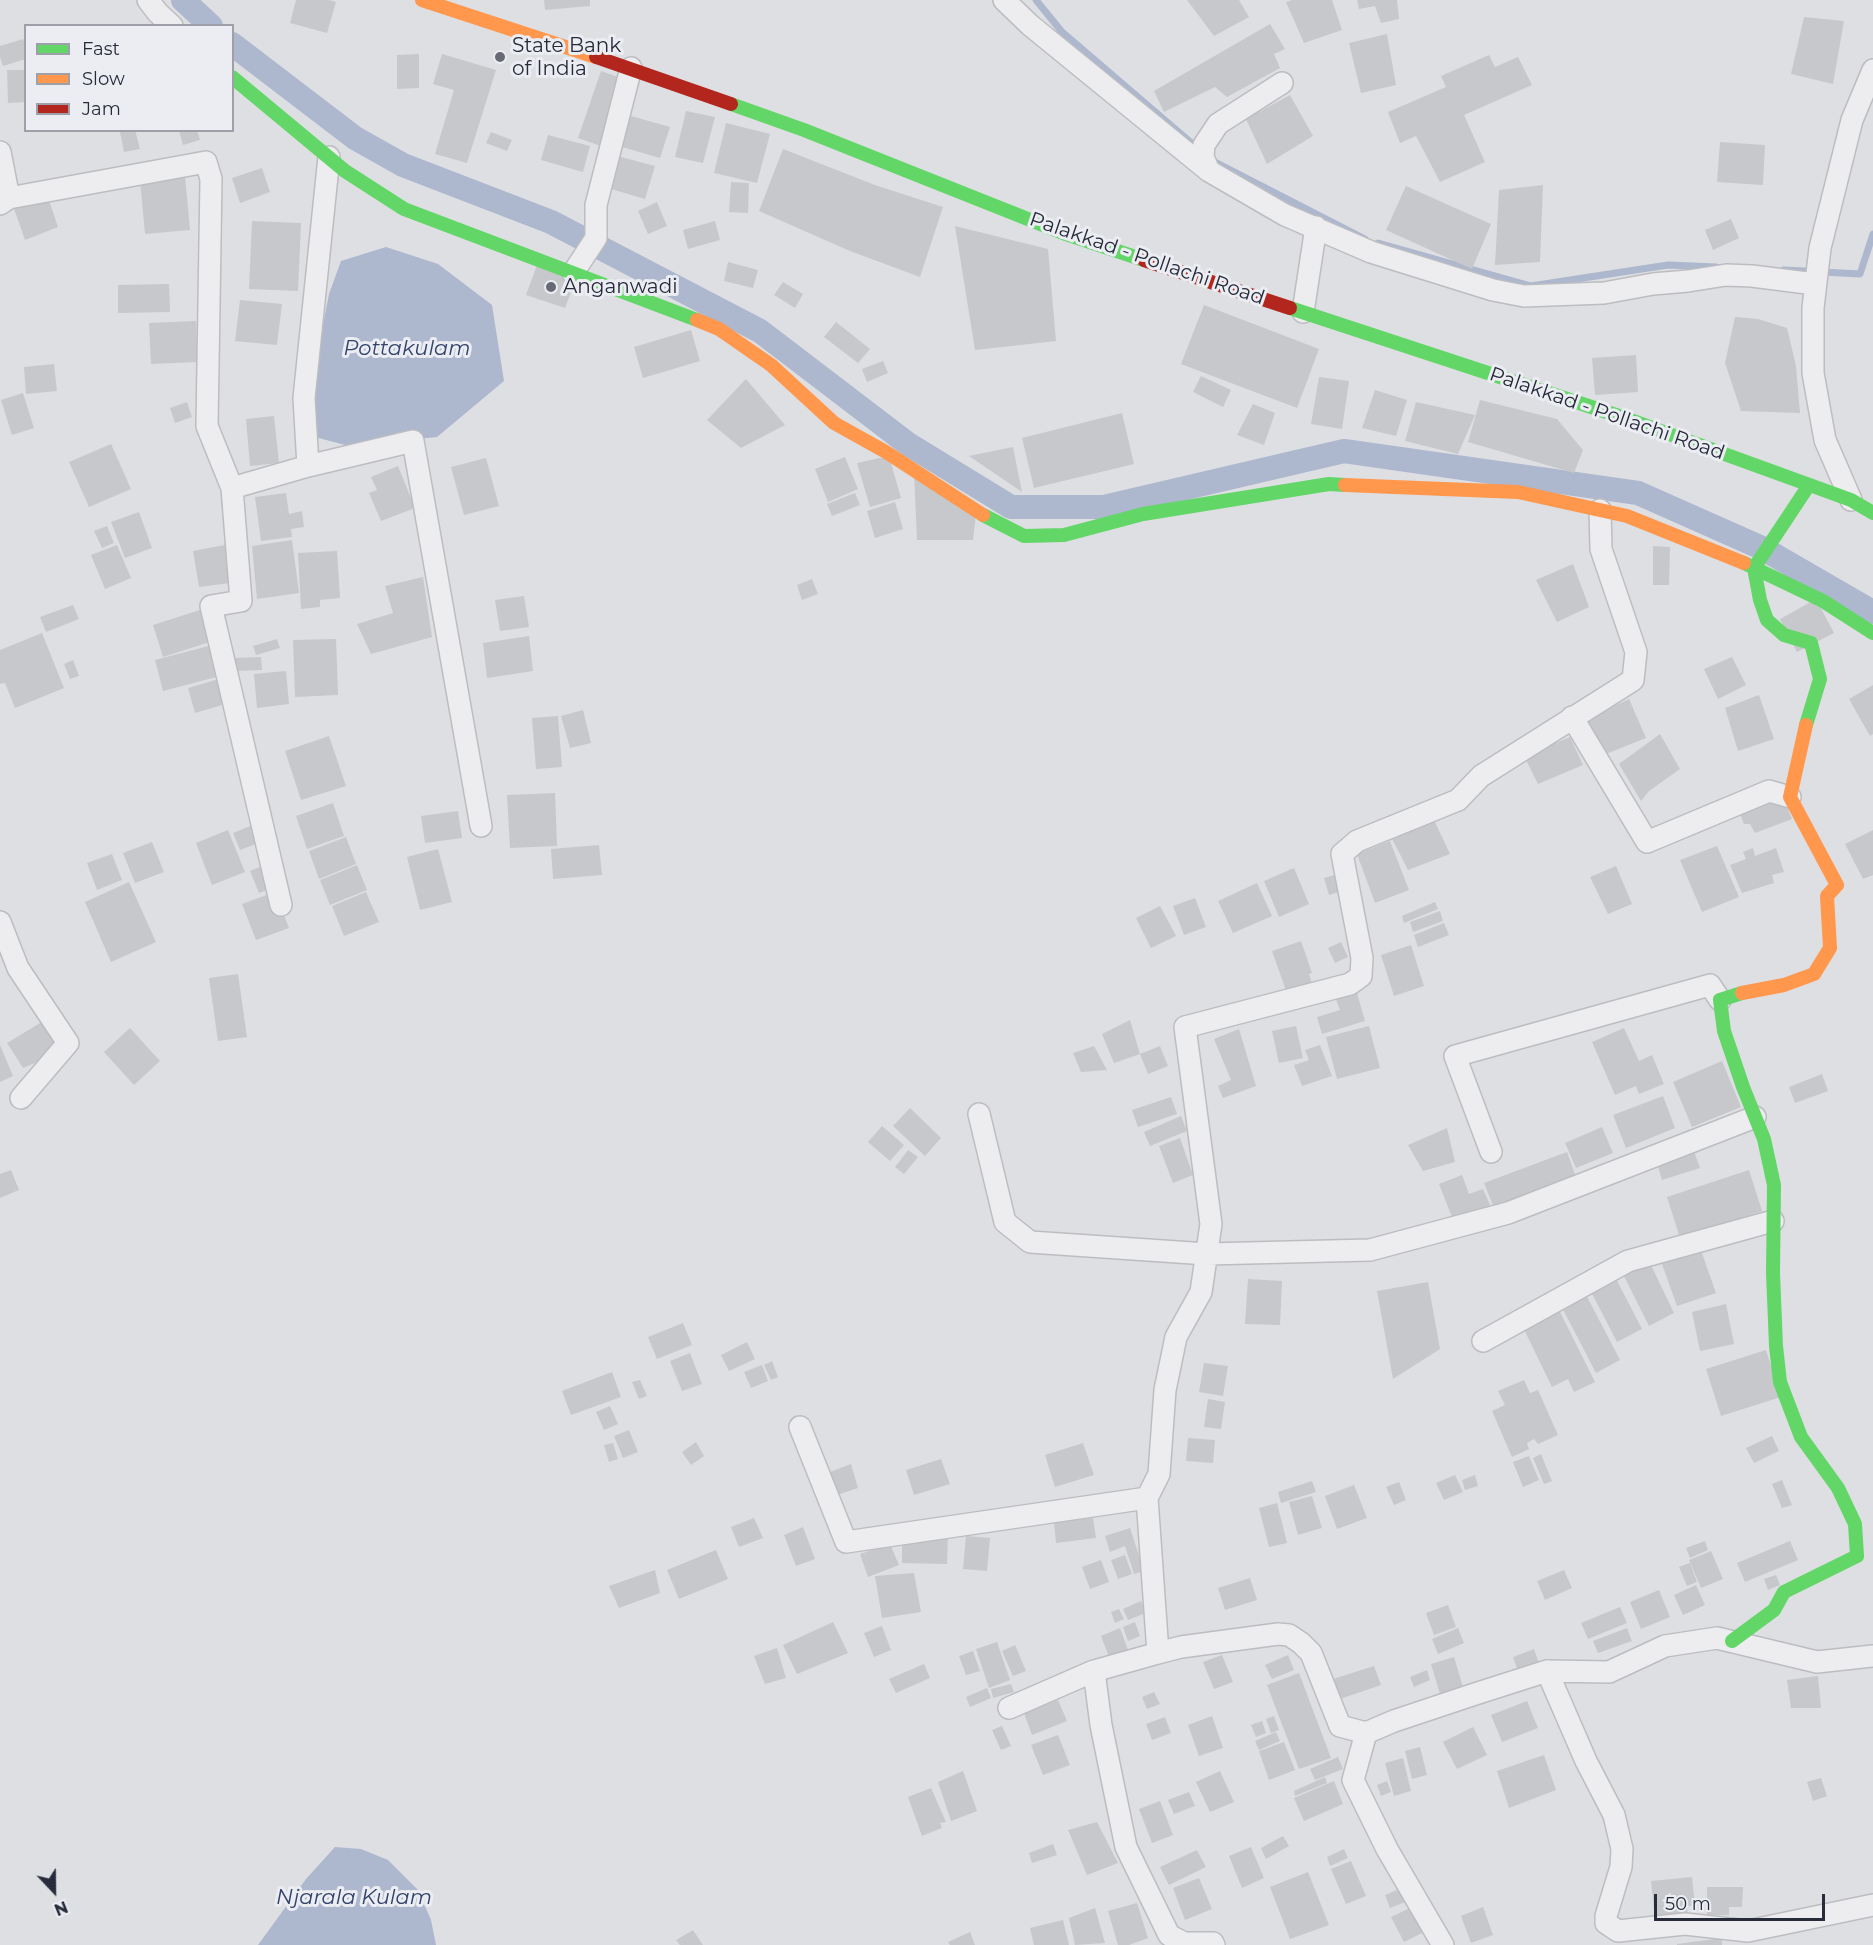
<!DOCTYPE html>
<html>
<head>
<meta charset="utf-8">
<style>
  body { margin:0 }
  #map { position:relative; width:1873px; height:1945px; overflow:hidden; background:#dedfe3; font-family:Montserrat,sans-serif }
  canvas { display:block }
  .legend { position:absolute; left:24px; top:24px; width:210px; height:108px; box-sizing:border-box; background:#ebedf3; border:2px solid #9d9fa9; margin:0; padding:8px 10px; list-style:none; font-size:18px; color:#272b3a }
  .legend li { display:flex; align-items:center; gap:12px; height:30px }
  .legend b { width:30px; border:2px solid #9d9fa9 }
  .north { position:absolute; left:24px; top:1861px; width:60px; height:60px; -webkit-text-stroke:4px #ebedf3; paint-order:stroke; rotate:158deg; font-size:16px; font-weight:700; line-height:24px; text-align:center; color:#272b3a }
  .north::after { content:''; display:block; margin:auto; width:21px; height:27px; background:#272b3a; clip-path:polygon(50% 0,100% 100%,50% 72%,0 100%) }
  .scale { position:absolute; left:1654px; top:1894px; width:171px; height:27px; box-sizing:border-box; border:3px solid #272b3a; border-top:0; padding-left:8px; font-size:18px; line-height:21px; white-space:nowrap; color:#272b3a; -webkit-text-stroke:4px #ebedf3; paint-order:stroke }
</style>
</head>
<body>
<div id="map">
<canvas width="1873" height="1945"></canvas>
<ul class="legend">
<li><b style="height:8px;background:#63d668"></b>Fast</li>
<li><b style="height:8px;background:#ff974d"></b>Slow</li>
<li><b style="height:8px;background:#b3261e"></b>Jam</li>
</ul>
<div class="north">N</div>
<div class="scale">50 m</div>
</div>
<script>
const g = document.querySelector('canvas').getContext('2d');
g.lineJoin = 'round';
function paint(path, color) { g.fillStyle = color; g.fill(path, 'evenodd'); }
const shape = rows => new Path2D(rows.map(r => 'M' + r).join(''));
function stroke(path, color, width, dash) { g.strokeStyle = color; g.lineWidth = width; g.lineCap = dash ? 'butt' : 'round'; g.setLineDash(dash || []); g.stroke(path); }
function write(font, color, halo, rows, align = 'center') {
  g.font = font + ' Montserrat,sans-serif'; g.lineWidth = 6; g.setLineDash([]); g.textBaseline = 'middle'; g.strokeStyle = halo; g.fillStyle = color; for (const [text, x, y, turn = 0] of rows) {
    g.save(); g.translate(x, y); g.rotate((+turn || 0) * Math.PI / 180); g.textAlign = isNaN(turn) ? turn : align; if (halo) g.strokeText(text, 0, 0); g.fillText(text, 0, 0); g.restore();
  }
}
const water = shape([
  [386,247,438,264,492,305,504,381,437,437,349,446,311,436,315,367,329,294,341,261],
  [335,1847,361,1849,388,1860,418,1890,431,1920,436,1945,258,1945,306,1879]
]);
const stream = shape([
  [1036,0,1062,32,1196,147],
  [1215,162,1365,239],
  [1378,243,1531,286,1668,265,1716,267],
  [1784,270,1860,274,1873,234]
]);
const canal = shape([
  [183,0,211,26],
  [232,44,355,138,403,165,551,222,760,331,908,444,1011,507,1104,507,1344,451,1638,493,1762,548,1873,612]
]);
const building = shape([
  [296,0,329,0,336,2,327,33,290,23],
  [544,0,590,0,590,6,545,10],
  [1187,0,1239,0,1249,17,1214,36],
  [1292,0,1332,0,1342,30,1304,43,1286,2],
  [1357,0,1397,0,1399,19,1381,23,1375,6,1359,9],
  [1804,17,1844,21,1833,84,1791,74],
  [1270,24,1285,49,1274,54,1280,68,1227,97,1215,87,1164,112,1154,91],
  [1387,34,1396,85,1361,93,1349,43],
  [23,39,26,46,26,59,3,66,0,57,0,46],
  [419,54,419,88,397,89,397,55],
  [442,54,496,70,467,163,435,154,454,90,433,84],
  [1489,55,1495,67,1518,57,1532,85,1464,115,1485,162,1440,182,1416,136,1400,143,1388,112,1446,87,1441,76],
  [7,70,26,70,26,102,8,103],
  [601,71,624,79,601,146,578,138],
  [1290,95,1313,136,1267,164,1246,119],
  [686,111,715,117,703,163,675,157],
  [631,116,670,127,660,158,622,147],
  [726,123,770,134,757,183,714,173],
  [127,130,135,130,140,149,124,152,120,132],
  [179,130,197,130,200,140,183,145],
  [491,132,512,140,507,151,486,143],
  [548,135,590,146,583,172,541,160],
  [1720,142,1765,145,1763,185,1717,182],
  [783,149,875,185,943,207,920,277,850,251,759,211],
  [617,156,655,166,645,199,608,188],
  [262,168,270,192,240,203,232,178],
  [185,176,190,230,145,234,140,180],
  [731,182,749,183,748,213,729,212],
  [1543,185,1540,262,1495,265,1499,190],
  [1406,186,1491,224,1472,269,1386,230],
  [46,191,58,227,25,240,12,203],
  [657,202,667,226,648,234,638,211],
  [1731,219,1739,238,1713,250,1705,230],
  [252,221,301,223,298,291,249,289],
  [715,221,720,240,688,249,683,230],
  [955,226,1048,249,1056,341,975,350],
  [728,262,758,270,753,288,724,281],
  [537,265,576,279,565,308,526,295],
  [783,282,803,294,795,308,774,295],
  [169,284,170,312,118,313,118,285],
  [240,300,282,304,277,345,235,341],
  [1204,305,1319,349,1297,408,1181,364],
  [1735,317,1758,319,1787,328,1796,366,1800,413,1741,411,1725,363],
  [196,321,197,362,151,364,149,323],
  [836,322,870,349,858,363,824,337],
  [691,330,700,361,643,378,634,347],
  [1636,355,1638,392,1595,395,1592,358],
  [883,361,888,373,867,382,862,369],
  [54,364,57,391,26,394,24,367],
  [1201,376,1231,390,1223,407,1193,392],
  [1319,377,1349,381,1342,429,1311,424],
  [746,379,785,425,741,448,707,420],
  [1375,390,1407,400,1396,436,1362,428],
  [23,393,34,428,12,435,1,400],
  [1480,400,1557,419,1583,450,1574,473,1468,442],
  [187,402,192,417,175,423,170,408],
  [1416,402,1475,415,1458,454,1405,441],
  [1253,404,1275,413,1264,445,1237,435],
  [1122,413,1134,464,1034,488,1022,438],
  [274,416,279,463,250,466,246,419],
  [111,444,131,489,89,507,69,462],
  [1013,447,1022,492,969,456],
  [889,456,901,498,870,507,857,463],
  [845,457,858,489,828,502,815,469],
  [486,458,499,506,464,515,451,467],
  [398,466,415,508,381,521,369,493,377,490,371,477],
  [914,473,976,514,973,540,917,540],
  [286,493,289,514,302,511,304,527,291,529,292,537,261,541,255,497],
  [855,493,860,505,832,516,827,504],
  [895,502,903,529,875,538,867,511],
  [139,512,152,548,125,558,111,522],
  [107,526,114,543,102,548,94,531],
  [292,540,299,593,257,599,252,546],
  [230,544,238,582,199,587,193,551],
  [117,545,131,578,105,589,91,555],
  [1653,546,1670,547,1669,585,1653,585],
  [337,551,340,598,320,600,320,607,301,609,298,553],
  [1573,564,1589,607,1557,622,1536,580],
  [423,577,432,637,371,654,357,624,393,613,385,586],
  [812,579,818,594,802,600,797,585],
  [524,596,529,627,500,631,495,600],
  [1816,599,1834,633,1797,652,1780,619],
  [73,605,79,619,46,632,40,617],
  [206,608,216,640,163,657,153,625],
  [42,633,64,688,15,708,5,683,0,684,0,650],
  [529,636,533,671,487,678,483,643],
  [277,639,280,648,256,655,253,646],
  [336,639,338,695,295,697,293,640],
  [216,644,224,675,163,691,155,660],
  [261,657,262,670,234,671,234,658],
  [1732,657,1746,685,1718,699,1704,669],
  [73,660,79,676,70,679,64,664],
  [286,671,289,704,257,708,254,674],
  [222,678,229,703,195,713,188,688],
  [1873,685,1873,734,1870,736,1849,699],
  [1759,695,1774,739,1738,751,1725,708],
  [1629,699,1646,738,1606,754,1581,722],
  [583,710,591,743,570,748,561,716],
  [558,716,562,767,536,769,532,718],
  [1660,734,1680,769,1649,791,1641,801,1619,764],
  [329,736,346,786,301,800,285,751],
  [1570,737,1583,765,1538,784,1524,756],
  [555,793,557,846,510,848,507,795],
  [1784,799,1792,819,1755,833,1750,824,1744,824,1739,812],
  [333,803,344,836,307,849,296,816],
  [458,811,462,838,425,843,421,816],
  [1434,820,1450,854,1408,870,1390,835],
  [260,822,266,840,240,850,233,833],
  [228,830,245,872,212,885,196,843],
  [1873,830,1873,875,1863,879,1845,844],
  [346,837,356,864,319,879,309,851],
  [1390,841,1409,890,1375,903,1357,854],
  [152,842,164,872,135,883,123,853],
  [599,845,602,875,553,879,551,849],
  [1717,846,1739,897,1702,912,1680,860],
  [1753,848,1755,856,1776,848,1784,872,1772,875,1774,883,1742,893,1730,865,1746,859,1743,852],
  [438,849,452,902,420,910,407,857],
  [112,854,122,880,97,890,87,863],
  [267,864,276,887,259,893,250,871],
  [357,865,367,890,330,905,320,880],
  [1616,866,1632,904,1608,914,1590,877],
  [1294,868,1309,904,1279,917,1264,881],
  [1334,875,1339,892,1329,895,1324,878],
  [129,882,156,942,111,962,85,902],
  [1257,883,1272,916,1233,933,1218,901],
  [275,892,289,928,256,940,242,904],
  [366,892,379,922,344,936,332,906],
  [1195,898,1206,927,1184,935,1173,906],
  [1435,902,1438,909,1404,923,1402,916],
  [1160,906,1176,936,1151,948,1136,918],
  [1440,911,1443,921,1413,932,1410,922],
  [1444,923,1449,935,1418,947,1414,935],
  [1301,941,1312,973,1309,974,1314,990,1289,999,1272,951],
  [1341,942,1348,957,1335,963,1328,948],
  [1411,945,1424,986,1394,996,1381,955],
  [238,974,247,1037,218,1041,209,978],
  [1357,993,1365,1021,1322,1034,1317,1017,1340,1010,1336,999],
  [45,1020,66,1050,23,1068,7,1043],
  [1130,1020,1140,1054,1160,1046,1168,1066,1148,1074,1140,1054,1114,1063,1102,1034],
  [1296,1026,1303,1058,1279,1063,1272,1031],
  [1369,1026,1380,1068,1337,1079,1326,1037],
  [130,1028,160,1061,134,1085,104,1052],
  [1624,1028,1639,1061,1652,1055,1664,1084,1639,1094,1636,1086,1615,1095,1592,1042],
  [1239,1029,1256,1086,1223,1098,1218,1086,1231,1080,1214,1039],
  [0,1045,13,1076,0,1082],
  [1320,1045,1332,1076,1302,1086,1294,1065,1309,1060,1305,1050],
  [1094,1046,1107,1070,1081,1072,1073,1053],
  [1722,1061,1741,1107,1692,1127,1673,1082],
  [1822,1074,1828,1091,1795,1103,1789,1087],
  [1663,1096,1675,1128,1626,1148,1613,1115],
  [1171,1097,1177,1114,1138,1127,1132,1110],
  [910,1108,941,1138,925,1156,893,1126],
  [1181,1116,1187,1131,1150,1146,1144,1132],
  [882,1126,904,1145,890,1161,868,1142],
  [1602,1127,1613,1153,1576,1168,1565,1143],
  [1447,1128,1455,1162,1423,1171,1408,1145],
  [1180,1138,1193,1175,1173,1183,1159,1146],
  [908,1150,918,1157,904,1174,895,1167],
  [1694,1151,1700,1168,1662,1180,1657,1163],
  [1567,1152,1576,1177,1494,1208,1484,1183],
  [11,1170,19,1190,0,1198,0,1174],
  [1749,1170,1762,1211,1680,1238,1667,1197],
  [1462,1175,1469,1194,1483,1189,1491,1207,1454,1222,1439,1184],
  [1697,1239,1716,1293,1677,1306,1658,1253],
  [1650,1263,1674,1313,1649,1326,1624,1276],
  [1612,1271,1642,1329,1617,1342,1587,1284],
  [1248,1279,1282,1281,1280,1325,1245,1324],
  [1428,1282,1440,1349,1393,1379,1377,1291],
  [1581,1285,1620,1360,1596,1373,1557,1298],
  [1554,1300,1595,1382,1574,1392,1568,1379,1552,1387,1518,1317],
  [1726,1304,1734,1344,1700,1351,1692,1312],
  [683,1323,692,1345,657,1359,648,1337],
  [747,1342,755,1359,729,1371,721,1355],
  [1766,1350,1781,1397,1721,1416,1706,1369],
  [690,1353,702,1384,682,1391,670,1361],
  [772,1361,778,1377,771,1380,764,1365],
  [1204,1363,1228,1366,1223,1396,1199,1392],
  [762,1365,768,1381,751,1388,744,1372],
  [612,1372,621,1397,571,1415,562,1391],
  [640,1380,647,1396,639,1399,632,1382],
  [1524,1380,1530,1393,1538,1390,1558,1435,1538,1444,1534,1439,1527,1443,1529,1449,1512,1457,1492,1411,1505,1405,1498,1391],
  [1208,1399,1225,1402,1221,1429,1204,1427],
  [610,1406,618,1424,604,1430,596,1412],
  [629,1430,638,1452,623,1458,614,1436],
  [1772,1436,1779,1451,1754,1463,1746,1448],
  [1188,1438,1215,1440,1213,1463,1186,1461],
  [696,1442,704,1456,691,1465,682,1452],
  [613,1443,618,1459,609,1462,604,1445],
  [1083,1443,1094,1475,1055,1487,1045,1455],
  [1541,1454,1552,1481,1544,1484,1533,1458],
  [1529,1456,1539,1480,1523,1487,1513,1462],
  [941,1459,950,1484,914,1495,906,1470],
  [851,1464,858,1488,837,1495,830,1472],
  [1455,1475,1463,1492,1444,1500,1436,1483],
  [1475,1475,1478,1486,1465,1490,1462,1480],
  [1782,1480,1792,1505,1782,1508,1772,1484],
  [1312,1481,1316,1492,1281,1503,1278,1492],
  [1399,1482,1406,1500,1394,1505,1386,1487],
  [1354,1485,1367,1518,1337,1529,1325,1496],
  [1312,1496,1322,1528,1298,1535,1289,1502],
  [1277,1503,1287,1543,1269,1547,1259,1508],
  [754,1518,763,1538,739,1547,731,1527],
  [1093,1518,1096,1538,1056,1543,1054,1522],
  [803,1527,815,1559,796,1566,784,1535],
  [1130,1528,1144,1571,1134,1574,1125,1546,1110,1552,1105,1536],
  [902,1535,948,1535,947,1564,902,1563],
  [966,1536,990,1538,987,1571,963,1569],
  [1705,1541,1708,1550,1690,1558,1686,1548],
  [1790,1541,1798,1560,1745,1582,1737,1563],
  [890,1544,899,1565,868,1577,860,1554],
  [716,1550,728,1579,679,1599,667,1570],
  [1711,1551,1723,1579,1701,1588,1689,1560],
  [1125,1555,1132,1574,1118,1579,1111,1560],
  [1101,1560,1109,1582,1090,1589,1082,1567],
  [1690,1563,1697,1582,1687,1586,1679,1567],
  [655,1570,660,1593,619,1608,609,1586],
  [1564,1570,1572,1588,1545,1600,1537,1581],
  [914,1573,921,1612,882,1618,875,1576],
  [1776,1575,1780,1585,1768,1590,1764,1579],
  [1250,1578,1257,1600,1225,1610,1218,1588],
  [1696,1585,1705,1605,1683,1615,1674,1595],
  [1659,1590,1670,1617,1641,1629,1630,1602],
  [1141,1601,1146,1613,1128,1620,1123,1609],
  [1448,1605,1456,1627,1434,1635,1426,1613],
  [1620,1607,1627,1623,1588,1639,1581,1623],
  [1119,1609,1124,1619,1115,1623,1111,1612],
  [833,1622,848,1653,797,1674,783,1645],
  [1135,1622,1140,1636,1128,1641,1123,1627],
  [882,1626,891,1650,874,1657,864,1633],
  [1120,1628,1128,1650,1109,1657,1101,1636],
  [1458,1628,1464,1643,1438,1654,1432,1639],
  [1627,1628,1632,1641,1598,1653,1593,1641],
  [997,1642,1010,1680,989,1688,976,1649],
  [1015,1645,1026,1671,1013,1676,1002,1651],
  [777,1648,786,1678,765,1684,754,1656],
  [1534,1649,1541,1669,1520,1677,1513,1657],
  [973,1651,980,1671,966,1675,959,1656],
  [1222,1655,1233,1682,1214,1689,1203,1662],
  [1288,1655,1294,1670,1272,1679,1265,1665],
  [1454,1657,1463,1687,1440,1694,1431,1664],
  [924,1664,930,1678,896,1693,889,1679],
  [1374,1666,1381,1685,1340,1699,1333,1679],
  [1427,1670,1430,1680,1414,1687,1410,1677],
  [1299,1673,1331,1758,1299,1769,1267,1685],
  [1818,1676,1821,1708,1791,1708,1787,1680],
  [1011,1684,1014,1692,993,1698,991,1689],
  [987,1688,991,1698,970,1707,966,1697],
  [1154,1692,1160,1704,1147,1709,1142,1697],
  [1058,1700,1067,1721,1032,1735,1024,1713],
  [1527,1701,1538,1728,1502,1742,1491,1715],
  [1212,1716,1223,1748,1199,1756,1188,1725],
  [1274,1716,1279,1730,1271,1733,1266,1719],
  [1165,1717,1171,1733,1152,1740,1146,1724],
  [1262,1721,1266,1733,1256,1737,1251,1725],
  [1002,1726,1011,1746,1001,1750,992,1730],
  [1473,1727,1487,1755,1457,1769,1443,1742],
  [1276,1732,1280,1741,1259,1750,1255,1741],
  [1058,1735,1070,1765,1043,1775,1031,1745],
  [1284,1742,1295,1770,1269,1780,1259,1751],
  [1420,1747,1427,1775,1412,1779,1405,1751],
  [1544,1755,1556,1790,1509,1808,1497,1771],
  [1338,1757,1343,1769,1315,1780,1310,1769],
  [1403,1758,1411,1791,1394,1796,1385,1763],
  [963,1771,977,1811,951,1821,938,1782],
  [1220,1771,1234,1802,1210,1812,1196,1782],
  [1325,1777,1327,1783,1295,1796,1294,1791],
  [1821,1778,1827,1796,1813,1801,1807,1782],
  [1334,1781,1343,1804,1304,1821,1294,1798],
  [1387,1781,1391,1792,1381,1796,1377,1785],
  [931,1788,946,1822,940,1823,942,1828,922,1836,908,1797],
  [1189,1792,1195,1806,1174,1814,1168,1800],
  [1160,1801,1173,1835,1152,1843,1139,1809],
  [1097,1822,1118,1863,1087,1875,1068,1830],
  [1283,1836,1289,1846,1266,1859,1261,1848],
  [1053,1844,1057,1855,1032,1863,1029,1853],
  [1251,1847,1264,1878,1242,1888,1229,1856],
  [1344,1849,1348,1858,1330,1866,1327,1857],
  [1197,1850,1206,1867,1169,1885,1160,1867],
  [1351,1861,1366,1896,1346,1904,1331,1869],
  [1308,1872,1329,1925,1290,1939,1270,1887],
  [1692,1877,1695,1906,1687,1906,1688,1915,1655,1919,1651,1881],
  [1199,1878,1212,1909,1185,1920,1173,1888],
  [1707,1887,1743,1887,1742,1907,1729,1907,1729,1915,1707,1915],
  [1402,1888,1408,1901,1390,1908,1385,1895],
  [1137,1903,1148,1938,1129,1945,1118,1945,1108,1911],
  [1412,1907,1424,1932,1404,1942,1391,1917],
  [1483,1907,1493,1935,1471,1943,1461,1916],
  [1095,1908,1105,1943,1075,1945,1069,1918],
  [1063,1920,1069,1945,1034,1945,1030,1928],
  [693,1930,703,1945,680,1945,676,1940],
  [970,1932,975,1945,950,1945,948,1942],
  [1722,1938,1722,1945,1677,1945,1677,1944]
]);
const street = shape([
  [148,0,158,13,172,26],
  [1004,0,1030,25,1209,171,1285,215,1371,252,1493,290,1524,296,1604,293,1653,284,1688,281,1726,275,1752,276,1815,284],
  [0,152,9,198,0,204],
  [1209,171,1203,157,1204,145,1218,124,1282,83],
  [9,198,206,162,211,179,207,426,232,488,241,601,211,606,281,905],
  [573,273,596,238,596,205,631,68],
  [1303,312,1316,227],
  [308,466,304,398,329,157],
  [232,488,308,466,413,441,481,826],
  [1851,500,1825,440,1813,373,1813,308,1820,248,1852,120,1873,70],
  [1572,717,1647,842,1769,791,1790,797],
  [0,922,18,968,68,1043,21,1098],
  [979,1114,1005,1222,1030,1242,1207,1254,1370,1250,1508,1213,1755,1117],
  [1491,1152,1455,1056,1710,985,1720,1000],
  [1483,1341,1628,1261,1773,1221],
  [800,1427,846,1542,1147,1498,1158,1653,1094,1671,1101,1725,1126,1847,1169,1935,1184,1943,1213,1943,1214,1945],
  [1147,1498,1159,1474,1165,1390,1176,1337,1201,1292,1211,1224,1185,1027,1350,984,1361,976,1362,958,1342,854,1357,841,1458,800,1481,776,1633,680,1636,652,1601,549,1600,510],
  [1158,1653,1181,1647,1278,1634,1289,1635,1301,1643,1311,1653,1340,1726,1366,1733],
  [1547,1671,1586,1761,1614,1815,1622,1849,1621,1867,1606,1916,1606,1923,1618,1931,1685,1924,1748,1931,1873,1905],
  [1009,1708,1094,1671],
  [1443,1945,1387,1849,1353,1780,1366,1733,1394,1721,1475,1694,1547,1671,1609,1672,1665,1646,1717,1638,1817,1662,1873,1656]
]);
const fast = shape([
  [232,77,345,171,404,209,697,320],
  [731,104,804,130,1063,233,1144,260],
  [1290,308,1628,419,1851,500,1873,513],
  [983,515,1024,536,1064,535,1143,514,1329,484,1345,485],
  [1744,563,1823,601,1873,633],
  [1806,725,1820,679,1811,643,1784,635,1767,620,1760,600,1754,568,1809,485],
  [1732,1641,1774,1610,1784,1592,1857,1556,1855,1524,1838,1488,1801,1437,1780,1382,1776,1346,1773,1273,1774,1185,1764,1139,1743,1087,1724,1031,1720,1000,1742,993]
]);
const slow = shape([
  [422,0,596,57],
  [697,320,719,329,771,365,834,423,886,452,983,515],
  [1345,485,1518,492,1627,516,1744,563],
  [1742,993,1784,985,1814,974,1830,948,1827,896,1837,885,1790,797,1806,725]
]);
const jam = shape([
  [596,57,731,104],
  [1144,260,1290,308]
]);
const markers = [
  [500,57,6,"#676a75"],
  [551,287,6,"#676a75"]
];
const poiNames = [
  ["State Bank",512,46],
  ["of India",512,69],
  ["Anganwadi",563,287]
];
const streetNames = [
  ["Palakkad - Pollachi Road",1147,259,19],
  ["Palakkad - Pollachi Road",1607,414,19]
];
const waterNames = [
  ["Pottakulam",407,349],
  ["Njarala Kulam",354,1898]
];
paint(water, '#adb7cd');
stroke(stream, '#adb7cd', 7);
stroke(canal, '#adb7cd', 24);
paint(building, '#c7c8cb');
stroke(street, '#bcbdc1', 24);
stroke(street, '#ededf0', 21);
stroke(fast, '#63d668', 14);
stroke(slow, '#ff974d', 14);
stroke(jam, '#b3261e', 14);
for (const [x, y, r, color] of markers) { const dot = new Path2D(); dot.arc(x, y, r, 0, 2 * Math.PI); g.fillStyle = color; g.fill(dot); stroke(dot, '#ebedf3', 2); }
write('20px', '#272b3a', '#ebedf3', poiNames, 'left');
write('20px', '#272b3a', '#ebedf3', streetNames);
write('italic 21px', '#33436c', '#ebedf3', waterNames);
</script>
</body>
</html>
